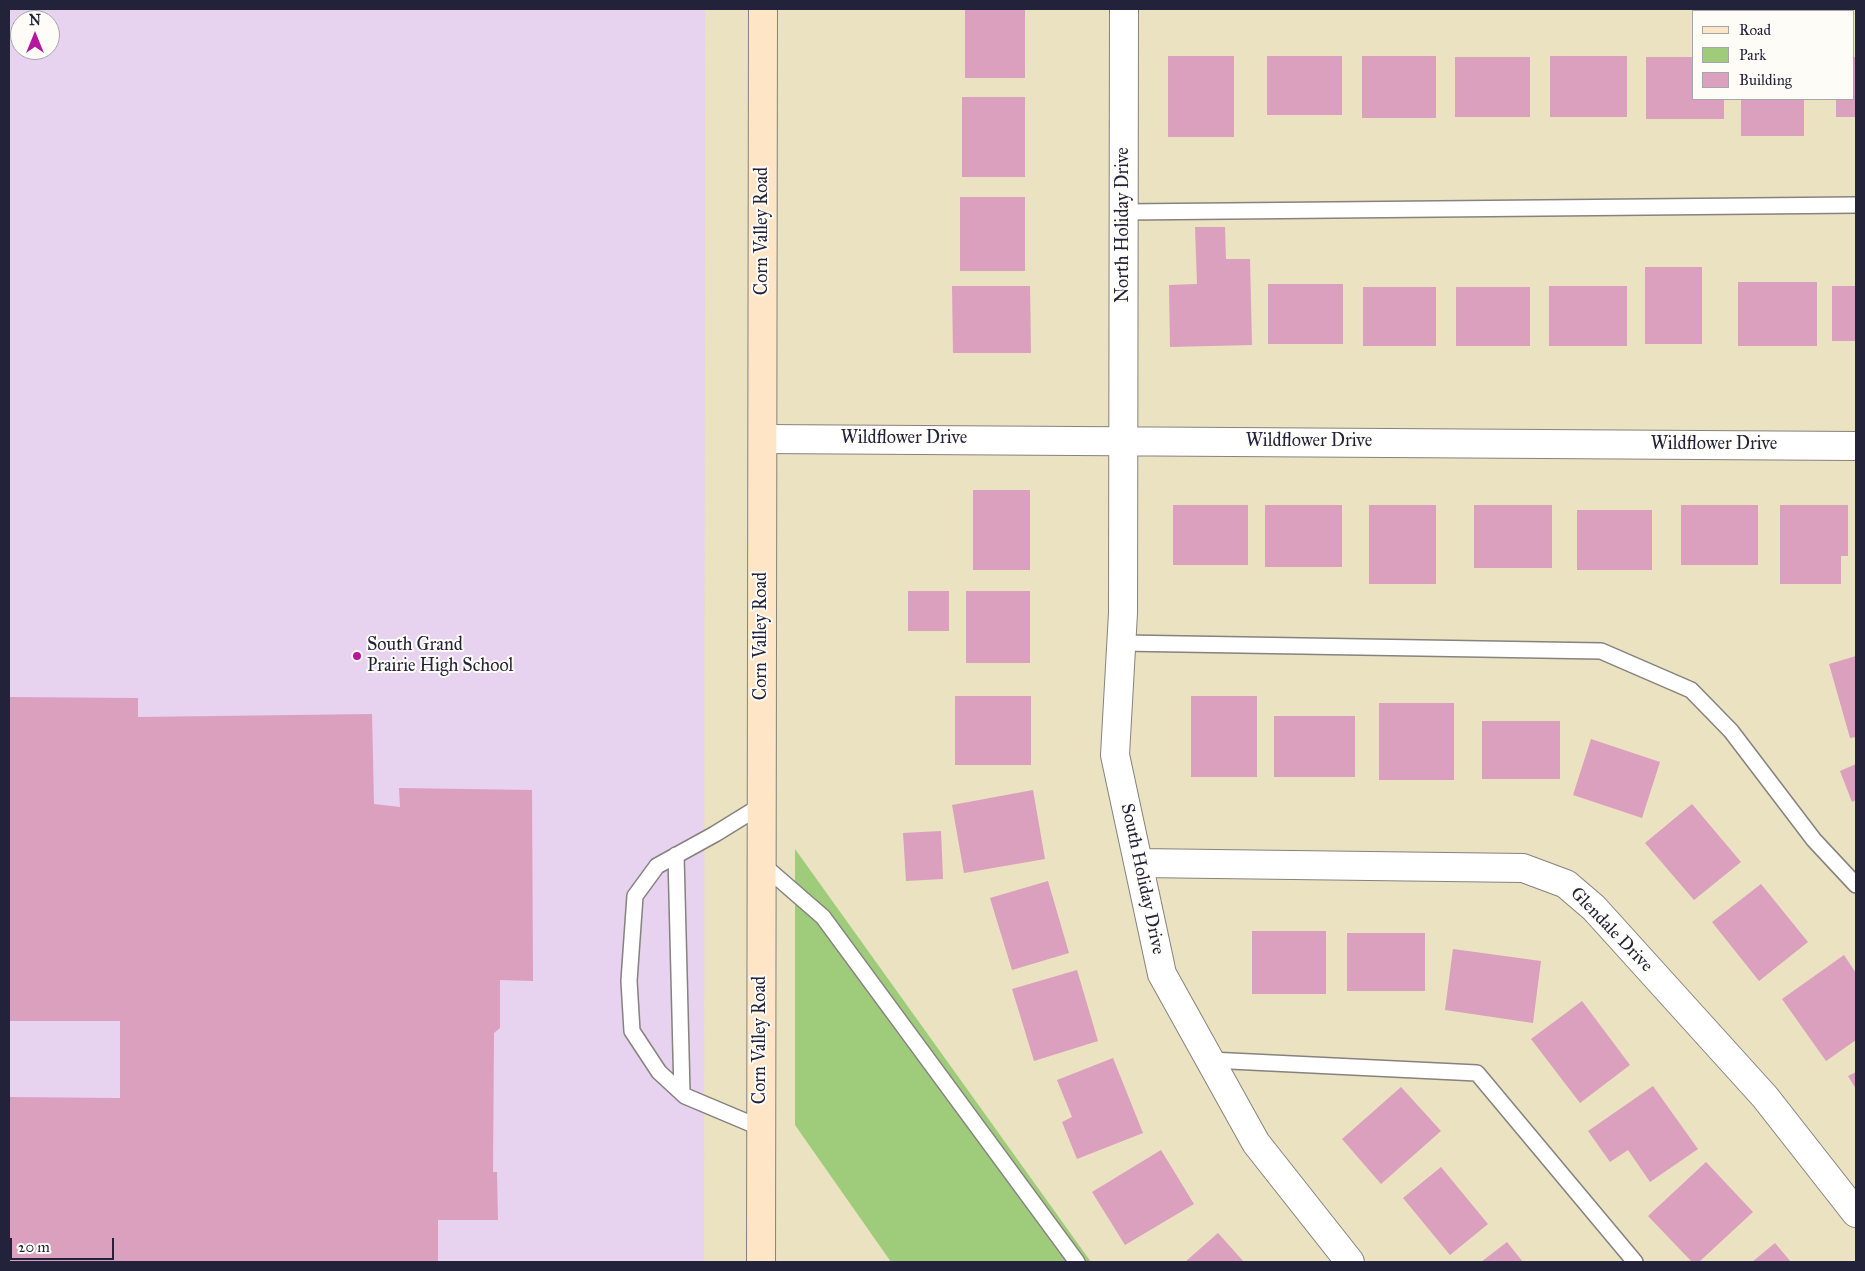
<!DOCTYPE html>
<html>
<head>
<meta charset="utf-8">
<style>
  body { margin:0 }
  #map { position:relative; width:1865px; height:1271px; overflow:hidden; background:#eae2c0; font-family:"IM FELL Great Primer",serif }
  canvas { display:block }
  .frame { position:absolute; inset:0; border:10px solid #22223b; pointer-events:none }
  .legend { position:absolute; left:1692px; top:10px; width:162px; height:90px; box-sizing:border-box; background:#fdfcf7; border:1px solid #a5a5ac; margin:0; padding:6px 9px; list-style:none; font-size:15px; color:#22223b }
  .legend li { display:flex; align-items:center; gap:10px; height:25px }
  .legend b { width:25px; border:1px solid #a5a5ac }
  .north { position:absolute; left:10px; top:10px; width:50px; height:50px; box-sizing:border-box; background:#fdfcf7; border:1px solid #a5a5ac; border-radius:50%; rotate:0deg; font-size:14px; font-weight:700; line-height:20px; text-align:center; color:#22223b }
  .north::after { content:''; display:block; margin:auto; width:18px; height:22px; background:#b5179e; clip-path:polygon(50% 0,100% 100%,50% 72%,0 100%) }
  .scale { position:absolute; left:10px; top:1238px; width:104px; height:22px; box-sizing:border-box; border:2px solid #22223b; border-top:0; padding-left:6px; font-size:15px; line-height:18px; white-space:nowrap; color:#22223b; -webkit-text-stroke:4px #fdfcf7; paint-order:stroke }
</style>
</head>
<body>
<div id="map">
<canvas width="1865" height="1271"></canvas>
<div class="frame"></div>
<ul class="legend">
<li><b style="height:6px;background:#fde5c5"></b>Road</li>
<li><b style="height:14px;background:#9fcc7a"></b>Park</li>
<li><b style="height:14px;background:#daa0be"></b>Building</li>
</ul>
<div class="north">N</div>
<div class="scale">20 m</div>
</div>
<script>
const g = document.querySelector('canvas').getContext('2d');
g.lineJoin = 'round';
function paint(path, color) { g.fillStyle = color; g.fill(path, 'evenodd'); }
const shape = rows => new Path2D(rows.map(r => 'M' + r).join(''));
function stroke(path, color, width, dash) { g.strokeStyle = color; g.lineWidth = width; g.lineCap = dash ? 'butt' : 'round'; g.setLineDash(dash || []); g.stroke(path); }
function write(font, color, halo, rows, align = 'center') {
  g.font = font + ' "IM FELL Great Primer",serif'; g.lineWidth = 4; g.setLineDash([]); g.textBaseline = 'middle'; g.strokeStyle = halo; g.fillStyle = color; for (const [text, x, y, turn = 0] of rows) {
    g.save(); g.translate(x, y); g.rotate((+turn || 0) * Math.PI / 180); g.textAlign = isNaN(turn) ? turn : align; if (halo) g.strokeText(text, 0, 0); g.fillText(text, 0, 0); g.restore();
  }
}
const built = shape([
  [9,9,705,9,704,1262,9,1262],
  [20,20,50,20,50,50,20,50]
]);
const green = shape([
  [795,849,1091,1262,891,1262,795,1125]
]);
const building = shape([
  [965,9,1025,9,1025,78,965,78],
  [1168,56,1234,56,1234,137,1168,137],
  [1267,56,1342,56,1342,115,1267,115],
  [1362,56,1436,56,1436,118,1362,118],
  [1550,56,1627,56,1627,117,1550,117],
  [1455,57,1530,57,1530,117,1455,117],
  [1646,57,1694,57,1694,99,1724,99,1724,119,1646,119],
  [1854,57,1856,57,1856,117,1836,117,1836,99,1854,99],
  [962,97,1025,97,1025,177,962,177],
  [1741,99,1804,99,1804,136,1741,136],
  [960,197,1025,197,1025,271,960,271],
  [1195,227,1225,227,1226,259,1250,259,1252,345,1170,347,1169,285,1197,284],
  [1645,267,1702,267,1702,344,1645,344],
  [1738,282,1817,282,1817,346,1738,346],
  [1268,284,1343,284,1343,344,1268,344],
  [952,286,1030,286,1031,353,953,353],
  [1549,286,1627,286,1627,346,1549,346],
  [1832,286,1856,286,1856,341,1832,341],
  [1363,287,1436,287,1436,346,1363,346],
  [1456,287,1530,287,1530,346,1456,346],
  [973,490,1030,490,1030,570,973,570],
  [1173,505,1248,505,1248,565,1173,565],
  [1265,505,1342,505,1342,567,1265,567],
  [1369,505,1436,505,1436,584,1369,584],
  [1474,505,1552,505,1552,568,1474,568],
  [1681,505,1758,505,1758,565,1681,565],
  [1780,505,1848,505,1848,556,1841,556,1841,584,1780,584],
  [1577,510,1652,510,1652,570,1577,570],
  [908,591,949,591,949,631,908,631],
  [966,591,1030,591,1030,663,966,663],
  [1856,656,1856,737,1850,738,1829,664],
  [955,696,1031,696,1031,765,955,765],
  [1191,696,1257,696,1257,777,1191,777],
  [9,697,138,698,138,717,372,714,374,804,400,807,399,788,532,790,533,981,500,980,500,1028,494,1033,493,1172,497,1172,498,1220,438,1220,438,1262,9,1262,9,1097,120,1098,120,1021,9,1021],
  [1379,703,1454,703,1454,780,1379,780],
  [1274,716,1355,716,1355,777,1274,777],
  [1482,721,1560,721,1560,779,1482,779],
  [1591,739,1660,762,1642,818,1573,795],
  [1856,764,1856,800,1852,802,1840,771],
  [1033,790,1045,859,964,873,952,805],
  [1692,804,1741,862,1694,900,1645,843],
  [941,831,943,879,906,881,903,833],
  [1048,881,1069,953,1012,970,990,898],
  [1761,884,1808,942,1759,981,1712,922],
  [1252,931,1326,931,1326,994,1252,994],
  [1347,933,1425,933,1425,991,1347,991],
  [1453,949,1541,961,1533,1023,1445,1010],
  [1844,955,1856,973,1856,1040,1826,1061,1782,999],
  [1077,970,1098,1041,1034,1061,1012,989],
  [1582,1001,1630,1065,1580,1103,1531,1039],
  [1113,1058,1143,1133,1077,1159,1062,1122,1072,1117,1057,1080],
  [1856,1072,1856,1089,1848,1076],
  [1653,1086,1698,1149,1650,1182,1628,1150,1610,1162,1588,1131],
  [1401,1087,1441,1131,1381,1184,1342,1139],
  [1161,1150,1194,1204,1125,1245,1092,1192],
  [1706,1162,1753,1212,1699,1262,1692,1262,1648,1216],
  [1441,1167,1488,1224,1450,1255,1403,1198],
  [1218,1233,1244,1262,1185,1262],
  [1507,1242,1523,1262,1481,1262],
  [1775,1243,1791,1262,1752,1262]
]);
const lane = shape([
  [1124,212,1856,205],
  [1122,643,1601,651,1691,690,1731,731,1814,840,1856,885],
  [676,855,682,1093],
  [762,864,823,917,1077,1262],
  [1210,1060,1477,1073,1635,1262],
  [761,1128,685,1096,659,1072,632,1031,629,981,635,896,657,866,715,834,762,805]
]);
const street = shape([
  [1124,9,1123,613,1115,755,1162,974,1256,1143,1350,1262],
  [763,439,1856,446],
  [1139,863,1523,868,1566,884,1594,908,1765,1097,1856,1213]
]);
const secondary = shape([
  [761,1262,763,9]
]);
const markers = [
  [357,656,5,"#b5179e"]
];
const streetNames = [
  ["North Holiday Drive",1124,225,-90],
  ["Corn Valley Road",763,231,-90],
  ["Wildflower Drive",904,439],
  ["Wildflower Drive",1309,442],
  ["Wildflower Drive",1714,445],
  ["Corn Valley Road",762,636,-90],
  ["South Holiday Drive",1142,879,78],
  ["Glendale Drive",1611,930,46],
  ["Corn Valley Road",761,1040,-90]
];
const poiNames = [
  ["South Grand",367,646],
  ["Prairie High School",367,667]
];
paint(built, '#e7d2ef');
paint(green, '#9fcc7a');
paint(building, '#daa0be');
stroke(lane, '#86827e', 18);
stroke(street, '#86827e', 30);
stroke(secondary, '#86827e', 30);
stroke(lane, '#fff', 15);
stroke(street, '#fff', 28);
stroke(secondary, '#fde5c5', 28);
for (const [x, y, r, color] of markers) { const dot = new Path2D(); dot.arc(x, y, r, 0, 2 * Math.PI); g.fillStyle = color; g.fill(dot); stroke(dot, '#fdfcf7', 2); }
write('18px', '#22223b', '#fdfcf7', streetNames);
write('18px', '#22223b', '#fdfcf7', poiNames, 'left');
</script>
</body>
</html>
